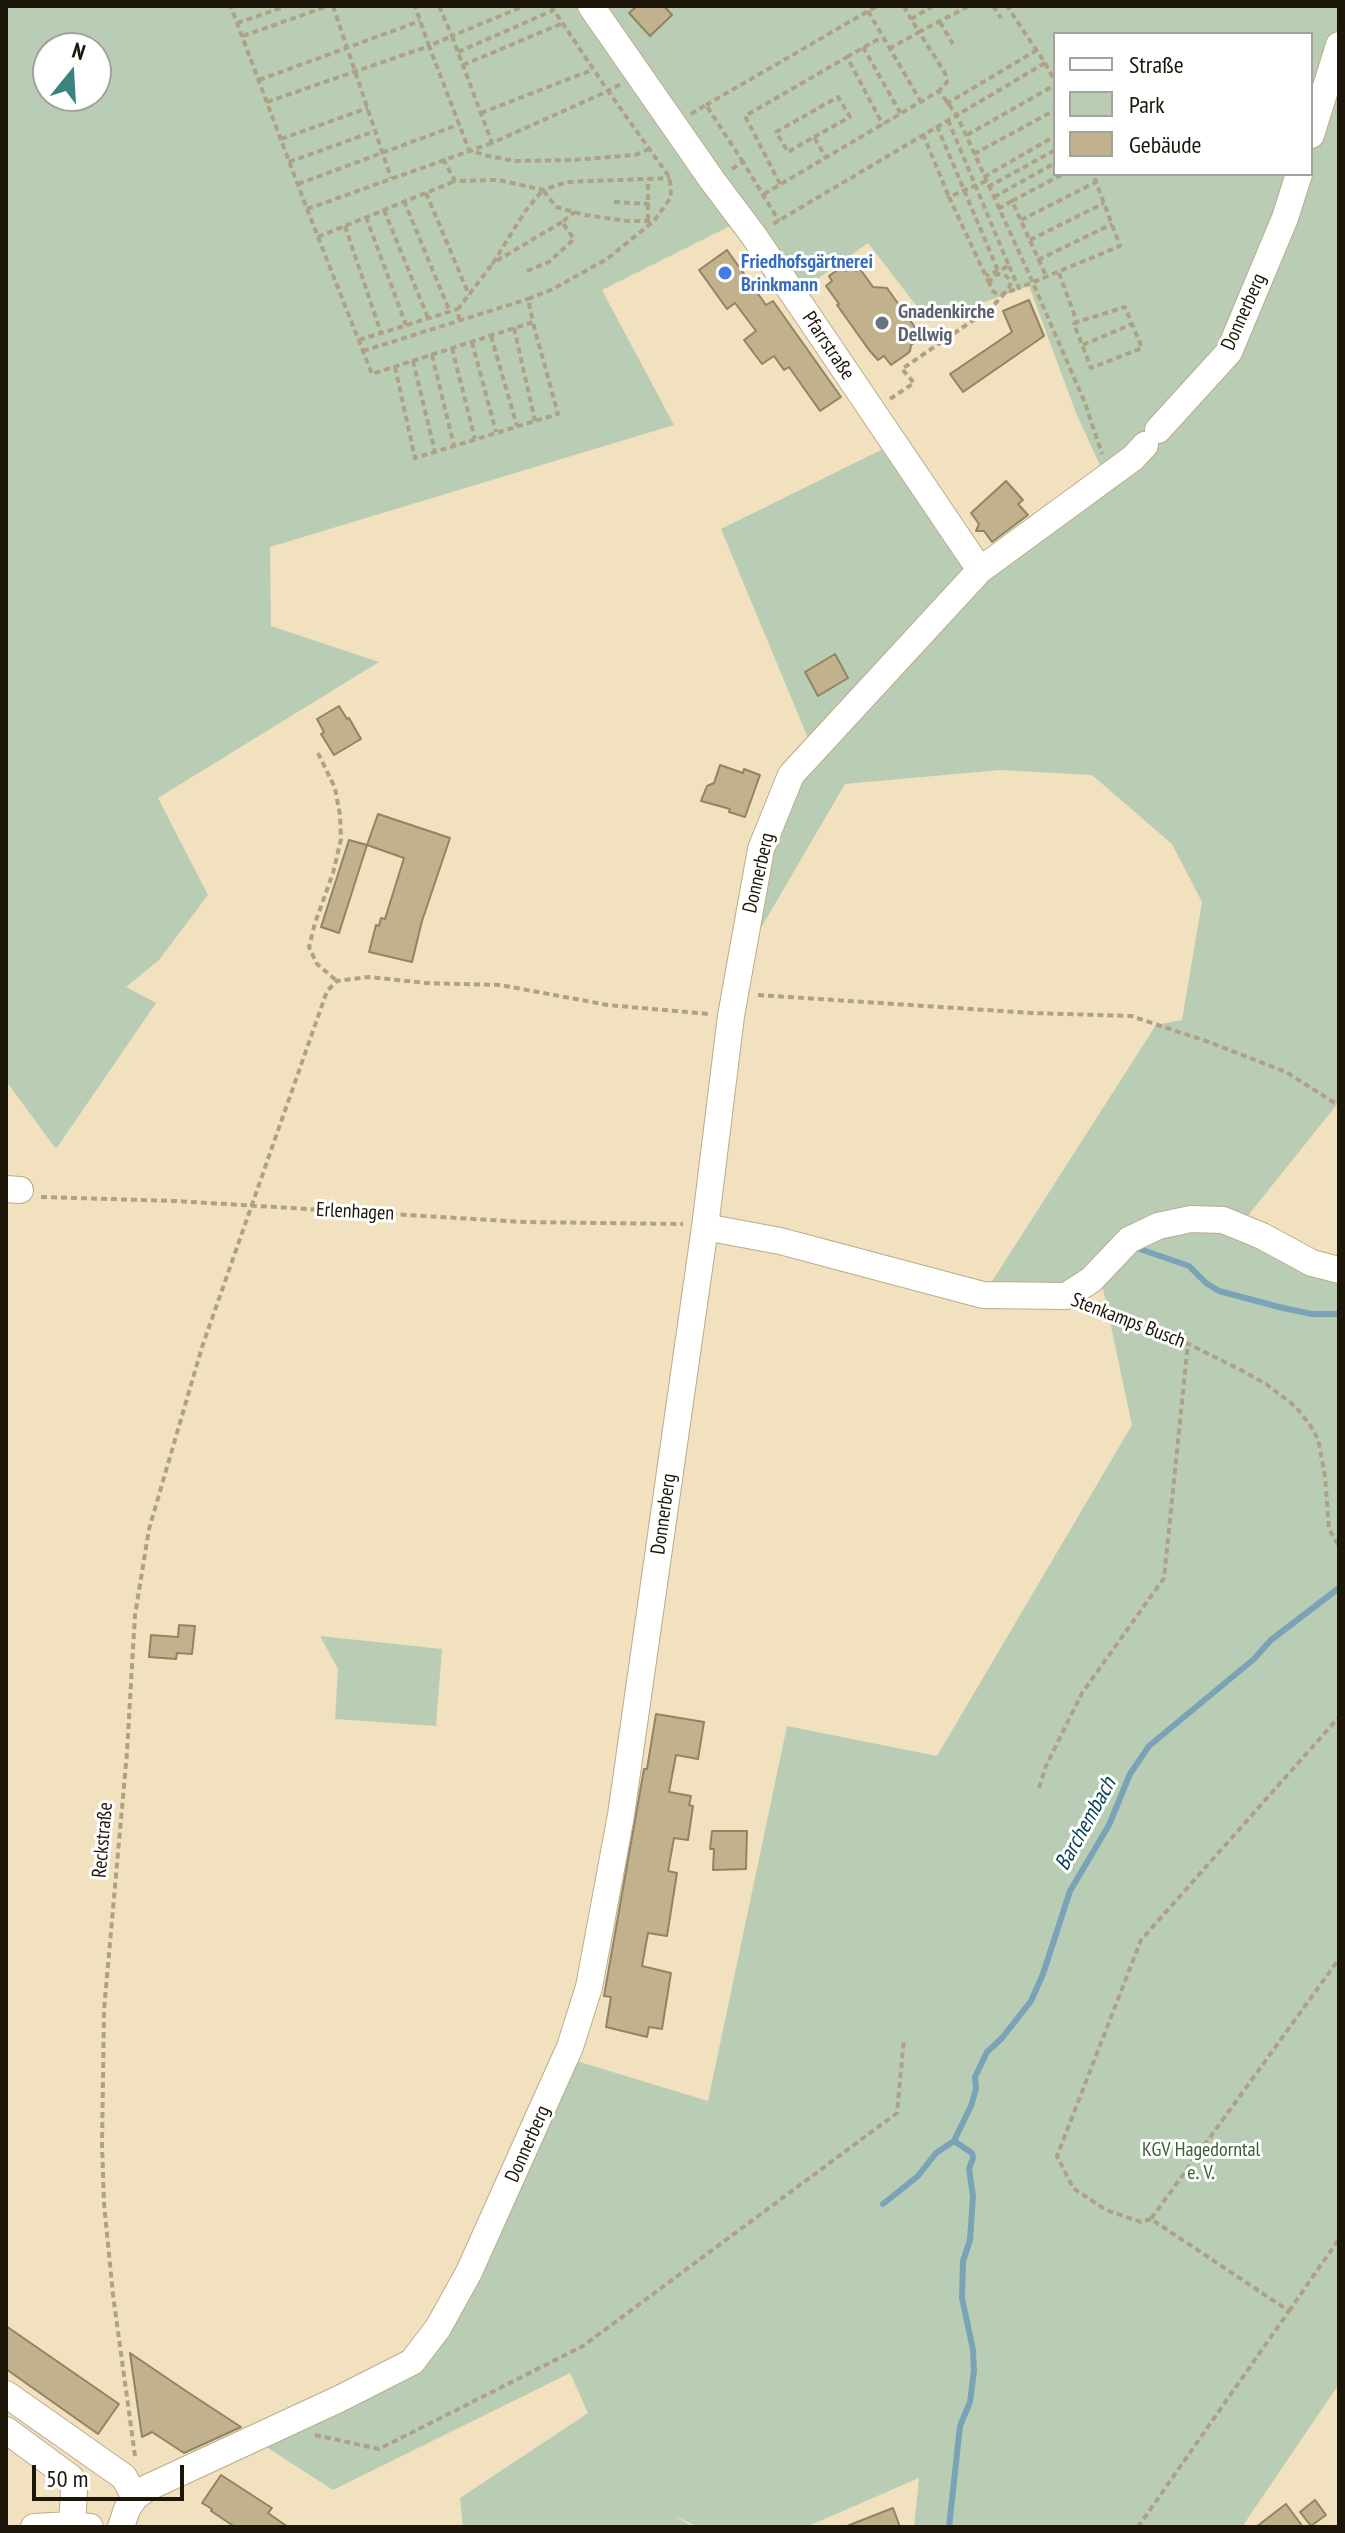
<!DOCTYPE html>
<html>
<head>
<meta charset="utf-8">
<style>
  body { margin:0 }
  #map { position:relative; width:1345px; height:2533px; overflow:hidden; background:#f1e1be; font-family:"PT Sans Narrow",sans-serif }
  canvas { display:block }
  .frame { position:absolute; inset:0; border:8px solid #1c1609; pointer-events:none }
  .legend { position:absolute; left:1053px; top:32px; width:260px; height:144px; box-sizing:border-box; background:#fff; border:2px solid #a4a29d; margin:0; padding:10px 14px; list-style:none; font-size:24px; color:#1c1609 }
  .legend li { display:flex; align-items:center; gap:16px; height:40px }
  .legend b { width:40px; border:2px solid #a4a29d }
  .north { position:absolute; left:32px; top:32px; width:80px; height:80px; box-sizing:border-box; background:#fff; border:2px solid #a4a29d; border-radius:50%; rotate:18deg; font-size:22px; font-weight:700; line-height:32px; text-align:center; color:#1c1609 }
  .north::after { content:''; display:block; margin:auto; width:28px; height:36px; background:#3b837f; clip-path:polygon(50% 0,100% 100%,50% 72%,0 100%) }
  .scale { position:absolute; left:32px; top:2465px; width:152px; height:36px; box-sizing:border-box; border:4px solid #1c1609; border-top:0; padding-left:10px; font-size:24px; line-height:28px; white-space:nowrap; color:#1c1609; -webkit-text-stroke:6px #fff; paint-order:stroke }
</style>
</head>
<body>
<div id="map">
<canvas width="1345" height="2533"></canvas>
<div class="frame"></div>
<ul class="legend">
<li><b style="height:10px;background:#fff"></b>Straße</li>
<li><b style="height:22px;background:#b9cdb5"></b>Park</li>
<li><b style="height:22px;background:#c1b18d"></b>Gebäude</li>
</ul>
<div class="north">N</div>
<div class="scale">50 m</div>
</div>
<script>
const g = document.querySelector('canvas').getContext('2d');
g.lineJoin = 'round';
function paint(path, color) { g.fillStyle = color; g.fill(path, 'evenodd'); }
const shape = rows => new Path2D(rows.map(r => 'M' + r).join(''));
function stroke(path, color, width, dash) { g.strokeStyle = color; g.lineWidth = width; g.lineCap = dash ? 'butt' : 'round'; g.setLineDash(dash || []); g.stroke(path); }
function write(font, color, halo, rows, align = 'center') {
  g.font = font + ' "PT Sans Narrow",sans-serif'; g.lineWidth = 6; g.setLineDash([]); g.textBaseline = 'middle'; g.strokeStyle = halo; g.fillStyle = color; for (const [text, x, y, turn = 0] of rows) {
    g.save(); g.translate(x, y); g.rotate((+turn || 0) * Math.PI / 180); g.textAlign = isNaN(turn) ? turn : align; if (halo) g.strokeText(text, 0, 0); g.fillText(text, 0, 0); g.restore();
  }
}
const green = shape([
  [6,6,588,6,736,223,602,290,674,425,270,547,271,626,379,662,158,798,208,895,159,960,126,987,156,1003,56,1149,6,1081],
  [48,48,96,48,96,96,48,96],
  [597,6,1339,6,1339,36,1311,129,1311,34,1055,34,1055,174,1297,174,1228,350,1105,476,1076,413,1029,286,929,322,868,243,796,294],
  [1339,57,1339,1102,1230,1238,1339,1279,1339,2384,1242,2527,914,2527,919,2478,806,2527,699,2527,672,2515,694,2527,463,2527,460,2498,588,2413,570,2373,333,2490,257,2441,412,2362,570,2059,708,2101,787,1726,937,1756,1132,1425,1103,1289,991,1283,1156,1025,1182,1020,1202,902,1172,844,1092,775,1000,770,845,784,758,933,771,850,803,781,938,631,981,573,1135,461,1231,353,1311,174,1311,143],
  [887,447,974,571,813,750,721,529],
  [320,1636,442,1649,436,1726,335,1719,338,1669]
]);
const stream = shape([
  [1134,1247,1189,1266,1206,1283,1219,1291,1283,1308,1312,1314,1339,1314],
  [883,2204,918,2176,936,2153,954,2141],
  [949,2527,960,2426,970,2402,974,2371,973,2350,962,2298,963,2261,970,2240,973,2196,969,2169,973,2158,972,2153,954,2141,971,2106,976,2089,975,2077,987,2052,1002,2038,1031,2001,1043,1974,1070,1891,1109,1825,1130,1774,1149,1746,1254,1659,1271,1640,1339,1588]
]);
const building = shape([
  [637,6,664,6,672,15,650,36,629,13,637,6],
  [727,250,766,305,773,301,841,397,820,411,789,367,784,370,774,356,762,364,744,340,756,331,735,303,727,309,699,270,727,250],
  [843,266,846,271,853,266,856,271,860,269,873,287,887,288,922,337,911,345,910,351,907,354,891,365,884,356,878,360,869,350,837,305,839,304,826,286,832,281,829,276,843,266],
  [1029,300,1044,336,963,392,950,374,1012,332,1003,311,1029,300],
  [1006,481,1023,500,1018,504,1028,515,992,542,984,531,976,531,979,524,971,513,1006,481],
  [835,654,848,678,818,696,805,672,835,654],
  [339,706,347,719,349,718,361,739,334,755,321,734,324,732,317,719,339,706],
  [720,765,743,773,744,769,760,775,745,817,729,812,730,809,701,801,707,786,714,783,720,765],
  [378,814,450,838,422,921,412,962,369,952,376,925,379,926,381,918,385,919,404,858,367,845,378,814],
  [349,840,367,845,339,933,321,927,349,840],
  [179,1625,195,1626,192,1654,177,1653,176,1659,149,1657,151,1635,178,1637,179,1625],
  [656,1714,704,1722,698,1759,676,1755,669,1792,691,1796,689,1805,693,1806,688,1840,674,1838,668,1871,677,1873,667,1936,648,1933,642,1966,671,1973,662,2029,649,2027,647,2037,606,2027,611,1997,604,1996,644,1769,647,1769,656,1714],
  [712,1831,747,1831,746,1869,713,1870,714,1849,710,1849,712,1831],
  [6,2326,119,2404,98,2434,6,2369,6,2326],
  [130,2353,186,2391,241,2427,184,2453,152,2432,142,2437,130,2353],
  [221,2475,272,2508,268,2513,288,2527,235,2527,211,2511,212,2509,202,2503,221,2475],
  [1315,2500,1326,2515,1311,2526,1300,2512,1315,2500],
  [1286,2504,1303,2527,1256,2527,1286,2504],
  [893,2508,900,2527,847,2527,847,2526,893,2508]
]);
const path = shape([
  [235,6,231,7,307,209,492,143],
  [333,6,391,178],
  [439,6,452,36,524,6],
  [551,6,608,91,621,84],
  [904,6,911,19],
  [933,6,911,19,919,32,969,6],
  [993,6,1001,18],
  [868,11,921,102],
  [940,22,953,44],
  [237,23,287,6],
  [243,36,328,6],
  [863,47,901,114],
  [889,49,919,32,945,73,947,82,939,91],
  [458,52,554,10],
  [847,57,882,37],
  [1045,63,1055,81],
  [463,65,563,23],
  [259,80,420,21],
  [267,102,429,46,469,150,488,156,515,161,573,160,635,155,649,149],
  [946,104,1037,50],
  [706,105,877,6],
  [481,113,592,70],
  [691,114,706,105,743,162],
  [948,120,1009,266,986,276],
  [937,126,999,273],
  [923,134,949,197],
  [967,135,1055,85],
  [814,137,850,117,838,97,776,132,788,152,814,137,826,158],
  [281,139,368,108],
  [974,154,1055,110],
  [443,159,455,181,499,180,543,190,567,182,670,178],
  [289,162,375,131],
  [732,169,743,162,779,221],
  [984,177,1055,136],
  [986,181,949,197,990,285],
  [298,184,460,124],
  [780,184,745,116,847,57,883,125],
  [988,187,1055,150],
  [426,193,469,295],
  [764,194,939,91,956,114,966,135,1033,283,1085,403,1102,454],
  [994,197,1055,163],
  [404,201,450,312],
  [1012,201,1063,174],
  [614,202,649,204],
  [307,209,372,374,533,322,528,299,553,289,607,259,654,221,671,197,670,178,608,91,492,143,452,36,429,46,415,6],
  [998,209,1012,201,1047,278],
  [384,210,428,318],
  [366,217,406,325],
  [648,220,648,179],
  [1021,220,1096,182],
  [562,222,493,263,526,210,543,190,556,207,585,215,627,221,651,221],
  [773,224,1045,63,1007,6],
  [345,226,381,333],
  [318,237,455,181],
  [1030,240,1104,203],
  [1038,260,1112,224],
  [1009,266,1019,288,1120,246,1093,174],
  [527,271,549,262,574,239,562,222,575,212],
  [1059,273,1077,322,1074,324,1091,368,1142,348,1125,307,1077,322],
  '990 284a10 10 0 1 1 20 0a10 10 0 1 1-20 0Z',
  [459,320,458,309,493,263],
  [514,328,535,421],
  [491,336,517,426],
  [359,340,458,309],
  [472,342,496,432],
  [1083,345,1132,324],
  [452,348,475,439],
  [363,351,528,299],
  [432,355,454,446],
  [413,361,435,452],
  [395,367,415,458,558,414,533,323],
  [890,399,914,383,902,369,991,308,1005,293,1019,288],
  [318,753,335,788,340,815,341,839,333,873,315,923,309,947,317,964,337,981],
  [758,995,1032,1013,1131,1016,1209,1042,1286,1072,1335,1103,1339,1103],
  [41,1197,175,1201,524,1222,683,1224],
  [1093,1305,1156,1328,1241,1370,1266,1384,1296,1407,1310,1425,1318,1439,1325,1476,1329,1529,1339,1546],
  [1039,1788,1046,1766,1082,1693,1164,1578,1188,1343],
  [1151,2219,1141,2222,1106,2210,1073,2188,1057,2156,1141,1940,1339,1717],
  [1289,2311,1339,2239],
  [315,2435,379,2449,583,2346,897,2113,904,2039],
  [135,2456,113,2295,104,2203,102,2145,104,2010,127,1752,135,1615,149,1529,202,1347,327,991,337,981,369,977,426,983,500,985,608,1005,709,1014],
  [1138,2527,1289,2311,1151,2219,1339,1959]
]);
const minor = shape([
  [591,6,712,180,754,236,980,570],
  [1311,135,1339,45],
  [1158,430,1229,352,1285,218,1299,174],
  [6,1189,20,1190],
  [705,1227,780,1241,983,1295,1066,1296,1091,1280,1129,1240,1158,1226,1191,1219,1223,1220,1262,1236,1312,1263,1339,1270],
  [6,2394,124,2477,135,2497],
  [6,2430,71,2478,74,2490,72,2525],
  [34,2527,72,2525,90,2527],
  [121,2527,127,2509,135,2497,147,2488,339,2399,412,2362,438,2328,469,2272,570,2047,589,1987,621,1815,705,1227,731,1016,761,849,791,775,980,570,1133,458,1145,445]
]);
const markers = [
  [725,273,8,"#3f7fe0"],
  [882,323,8,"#6b7280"]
];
const shopNames = [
  ["Friedhofsgärtnerei",741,262],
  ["Brinkmann",741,285]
];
const worshipNames = [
  ["Gnadenkirche",898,312],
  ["Dellwig",898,335]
];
const streetNames = [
  ["Donnerberg",1244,312,-66],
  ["Pfarrstraße",828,346,56],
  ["Donnerberg",759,873,-77],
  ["Erlenhagen",355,1212,3],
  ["Stenkamps Busch",1128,1321,21],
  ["Donnerberg",664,1514,-82],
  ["Reckstraße",103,1840,-85],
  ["Donnerberg",528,2144,-66]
];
const parkNames = [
  ["KGV Hagedorntal",1201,2150],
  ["e. V.",1201,2173]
];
const waterNames = [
  ["Barchembach",1086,1824,-61]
];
paint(green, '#b9cdb5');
stroke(stream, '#7ba3b7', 6);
paint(building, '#c1b18d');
stroke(building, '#928363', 2);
stroke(minor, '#bbac8a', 28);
stroke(path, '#aea185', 4, [6, 4]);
stroke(minor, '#fff', 26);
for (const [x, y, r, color] of markers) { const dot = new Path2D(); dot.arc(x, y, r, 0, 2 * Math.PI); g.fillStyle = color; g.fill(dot); stroke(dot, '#fff', 3); }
write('bold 20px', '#366cbe', '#fff', shopNames, 'left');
write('bold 20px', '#5b616d', '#fff', worshipNames, 'left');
write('20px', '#1c1609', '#fff', streetNames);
write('20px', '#395f33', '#fff', parkNames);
write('italic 22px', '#043e53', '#fff', waterNames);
</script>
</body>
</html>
